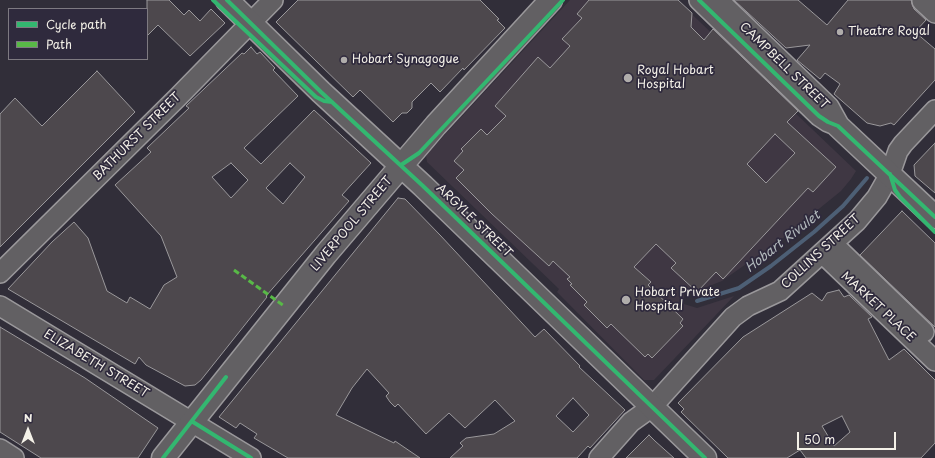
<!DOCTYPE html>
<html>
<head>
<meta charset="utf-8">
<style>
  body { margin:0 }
  #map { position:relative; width:935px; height:458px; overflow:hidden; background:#312e39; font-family:"Playpen Sans",sans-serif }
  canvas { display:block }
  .legend { position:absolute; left:8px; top:8px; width:140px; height:52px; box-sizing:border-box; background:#2f2a3d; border:1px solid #7e7a81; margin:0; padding:5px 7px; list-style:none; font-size:12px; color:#f4f1e8 }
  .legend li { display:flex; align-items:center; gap:8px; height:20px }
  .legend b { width:20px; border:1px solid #7e7a81 }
  .north { position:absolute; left:8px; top:410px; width:40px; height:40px; -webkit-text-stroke:3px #2f2a3d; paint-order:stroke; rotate:0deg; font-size:11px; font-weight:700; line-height:16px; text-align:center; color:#f4f1e8 }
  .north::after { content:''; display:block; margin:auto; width:14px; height:18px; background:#f4f1e8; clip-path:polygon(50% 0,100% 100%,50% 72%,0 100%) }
  .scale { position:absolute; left:797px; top:432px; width:99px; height:18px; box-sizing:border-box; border:2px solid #f4f1e8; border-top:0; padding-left:5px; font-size:12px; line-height:14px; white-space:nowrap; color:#f4f1e8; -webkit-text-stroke:3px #2f2a3d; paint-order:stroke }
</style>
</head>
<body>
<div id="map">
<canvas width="935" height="458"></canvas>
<ul class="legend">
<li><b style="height:5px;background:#33b770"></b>Cycle path</li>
<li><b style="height:5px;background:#58b947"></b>Path</li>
</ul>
<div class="north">N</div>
<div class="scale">50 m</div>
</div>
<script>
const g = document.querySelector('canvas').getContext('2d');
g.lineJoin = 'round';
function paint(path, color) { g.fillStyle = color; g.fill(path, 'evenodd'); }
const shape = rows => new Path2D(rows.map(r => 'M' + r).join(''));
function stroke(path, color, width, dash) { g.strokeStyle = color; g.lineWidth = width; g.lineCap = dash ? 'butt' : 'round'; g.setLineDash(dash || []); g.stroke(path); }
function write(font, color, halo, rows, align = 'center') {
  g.font = font + ' "Playpen Sans",sans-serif'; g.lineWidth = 3.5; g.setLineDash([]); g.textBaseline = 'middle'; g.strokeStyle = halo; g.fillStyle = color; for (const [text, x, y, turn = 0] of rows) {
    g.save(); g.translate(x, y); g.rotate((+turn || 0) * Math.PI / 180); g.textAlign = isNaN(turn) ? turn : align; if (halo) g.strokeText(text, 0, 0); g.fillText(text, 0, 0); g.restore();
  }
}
const built = shape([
  [570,0,677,0,856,171,851,179,841,191,783,238,722,281,694,292,684,294,684,304,697,308,734,296,654,380,644,380,557,292,559,289,427,162,426,155]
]);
const stream = shape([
  [697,301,739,288,771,266,814,232,843,206,867,178]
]);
const building = shape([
  [147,0,169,0,184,15,189,10,200,21,211,9,225,23,190,56,158,25,147,36,147,0],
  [298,0,480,0,499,19,497,20,505,28,464,70,463,68,440,92,431,83,412,102,412,108,407,113,402,113,393,122,360,90,353,97,276,22,298,0],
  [589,0,678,0,692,13,691,27,704,40,713,29,798,111,787,122,836,167,813,192,808,188,723,279,716,272,697,292,671,268,676,263,656,244,634,267,651,282,648,285,683,319,680,323,683,326,652,358,648,354,645,357,611,324,607,328,584,305,587,302,570,285,572,284,567,279,570,277,553,261,549,266,492,214,456,178,464,170,454,161,463,151,461,149,481,129,487,135,506,116,495,106,538,57,550,68,570,46,562,39,582,18,577,14,589,0],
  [775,134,795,153,766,183,747,164,775,134],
  [734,0,798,0,827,25,848,0,911,0,914,9,926,20,915,32,935,49,935,80,894,125,891,123,880,126,867,123,834,94,840,84,825,73,820,79,797,60,810,45,786,48,734,0],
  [251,47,257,54,260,52,275,68,273,70,298,96,244,148,261,164,314,110,371,163,342,195,349,201,266,296,267,297,201,380,195,385,185,386,146,365,139,357,135,364,8,289,52,242,74,222,88,238,107,291,127,303,130,297,150,309,164,285,177,277,161,236,115,185,151,152,147,148,189,108,186,106,242,53,244,54,251,47],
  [231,163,248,180,231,198,212,177,231,163],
  [290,163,305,177,283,204,266,188,290,163],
  [97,71,135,112,0,247,0,114,15,98,42,126,97,71],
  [935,143,935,193,915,176,914,165,935,143],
  [398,198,405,199,440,235,535,337,544,329,580,366,579,367,625,410,590,448,588,446,577,458,450,458,463,446,460,443,466,438,494,434,515,421,495,400,465,428,449,413,426,434,398,404,395,407,390,402,386,396,389,393,367,369,352,388,336,415,394,443,395,441,420,458,288,458,254,438,257,434,240,423,236,428,219,417,398,198],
  [573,398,589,415,573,432,556,416,573,398],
  [902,211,935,243,935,327,860,255,902,211],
  [839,290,844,297,849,295,872,317,868,319,889,360,904,349,935,380,935,443,921,458,806,458,800,450,787,458,728,458,681,412,684,409,678,403,743,337,812,293,822,301,827,293,839,290],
  [842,416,850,432,834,446,822,426,842,416],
  [0,327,85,378,158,428,138,458,41,458,0,432,0,327],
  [649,435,655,441,674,458,626,458,649,435]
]);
const minor = shape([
  [699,0,819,116,828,122,838,126],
  [922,1,935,13],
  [833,244,924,332],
  [822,253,935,361],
  [0,273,179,96,273,0],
  [0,306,251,458],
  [0,449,14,458],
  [599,458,631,422,652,407,733,317,748,306,780,291,857,221,877,197,890,174,898,151,903,144,935,110]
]);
const major = shape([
  [227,0,321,92,423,186,705,458],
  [716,0,828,108,838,126,935,217],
  [163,458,326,254,436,125,551,0]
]);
const quiet = shape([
  [234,270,284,306]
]);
const cycleway = shape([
  [213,0,316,97,324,101,332,102],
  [227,0,321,92,423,186,705,458],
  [699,0,819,116,828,122,838,126,935,217],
  [401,165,419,153,563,0],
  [890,174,895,190,900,197,935,232],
  [193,422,251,458],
  [163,458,226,377]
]);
const markers = [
  [840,32,4,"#b0adab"],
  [344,60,4,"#b0adab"],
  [628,78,5,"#b0adab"],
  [626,300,5,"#b0adab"]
];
const poiNames = [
  ["Theatre Royal",848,32],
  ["Hobart Synagogue",352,60],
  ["Royal Hobart",637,71],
  ["Hospital",637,85],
  ["Hobart Private",635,293],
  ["Hospital",635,307]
];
const streetNames = [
  ["CAMPBELL STREET",784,66,44],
  ["BATHURST STREET",137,137,-45],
  ["ARGYLE STREET",474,221,44],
  ["LIVERPOOL STREET",352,224,-50],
  ["COLLINS STREET",821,252,-43],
  ["MARKET PLACE",878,307,43],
  ["ELIZABETH STREET",96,364,31]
];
const waterNames = [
  ["Hobart Rivulet",783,242,-38]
];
paint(built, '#3f3743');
stroke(stream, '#4d5f75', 4);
paint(building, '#4d484d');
stroke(building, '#9a989b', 1);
stroke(minor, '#9a989b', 22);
stroke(major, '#9a989b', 25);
stroke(minor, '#626063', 19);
stroke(major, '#626063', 22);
stroke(quiet, '#58b947', 3, [6, 3]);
stroke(cycleway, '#33b770', 4);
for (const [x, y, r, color] of markers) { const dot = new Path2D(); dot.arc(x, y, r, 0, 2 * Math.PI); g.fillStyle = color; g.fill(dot); stroke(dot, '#2f2a3d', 1.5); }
write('12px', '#f4f1e8', '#2f2a3d', poiNames, 'left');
write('12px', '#f4f1e8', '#2f2a3d', streetNames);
write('italic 13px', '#b2b9bc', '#2f2a3d', waterNames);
</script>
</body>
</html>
